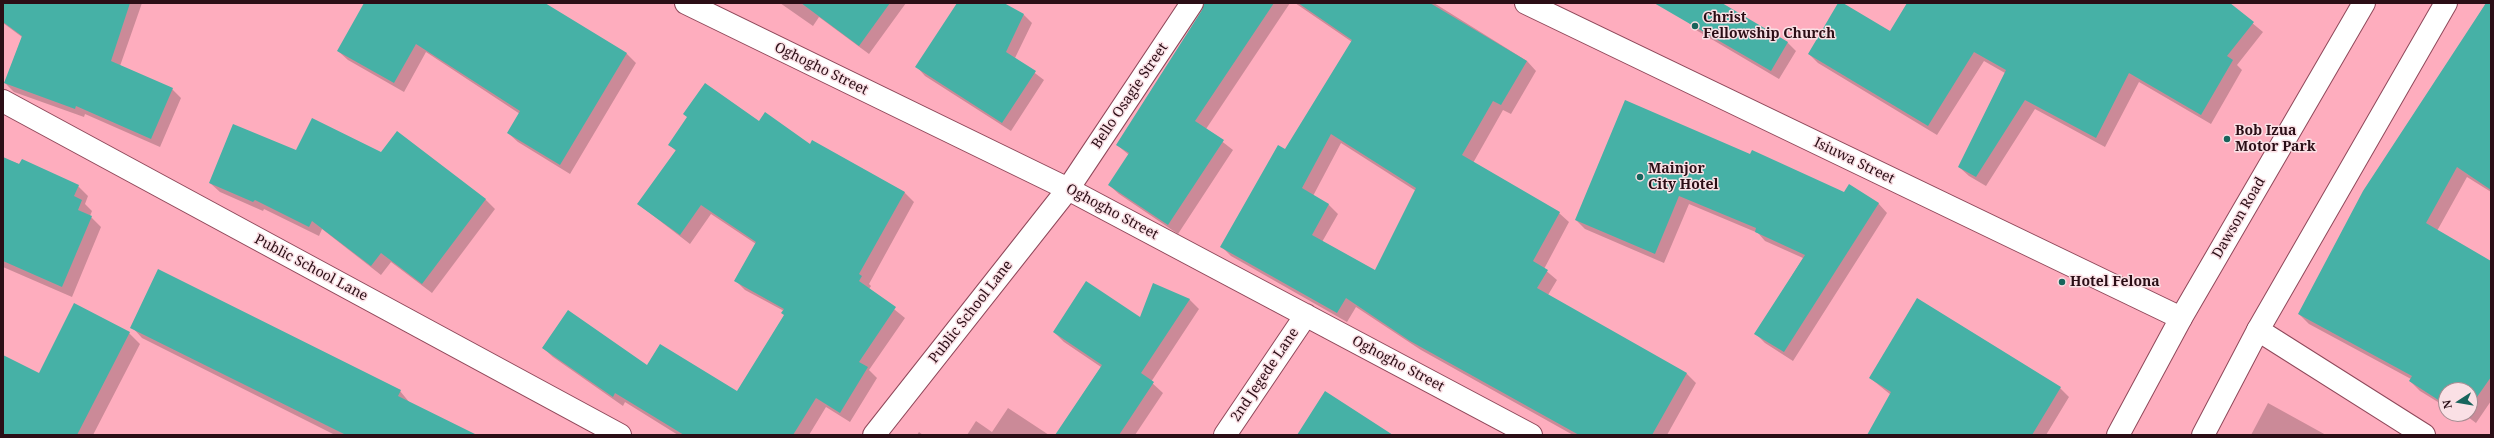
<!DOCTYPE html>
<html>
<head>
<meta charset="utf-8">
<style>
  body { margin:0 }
  #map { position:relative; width:2494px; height:438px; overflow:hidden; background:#feadbe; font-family:"Noto Serif",serif }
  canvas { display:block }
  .frame { position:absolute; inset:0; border:4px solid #2b0e16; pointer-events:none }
  .north { position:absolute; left:2438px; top:382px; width:40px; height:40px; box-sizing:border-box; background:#fae0e5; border:1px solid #a78c92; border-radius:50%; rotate:258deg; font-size:11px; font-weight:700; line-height:16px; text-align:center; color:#2b0e16 }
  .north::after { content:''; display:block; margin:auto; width:14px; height:18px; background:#18645c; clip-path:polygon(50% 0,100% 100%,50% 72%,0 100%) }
</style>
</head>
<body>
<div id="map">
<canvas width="2494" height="438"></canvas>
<div class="frame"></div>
<div class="north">N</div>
</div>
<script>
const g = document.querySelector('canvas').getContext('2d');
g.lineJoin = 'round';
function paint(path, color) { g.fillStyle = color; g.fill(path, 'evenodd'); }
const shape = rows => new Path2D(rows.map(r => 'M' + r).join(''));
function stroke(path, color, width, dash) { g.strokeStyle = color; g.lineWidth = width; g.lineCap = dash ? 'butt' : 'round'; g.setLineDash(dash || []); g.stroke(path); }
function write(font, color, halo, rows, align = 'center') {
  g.font = font + ' "Noto Serif",serif'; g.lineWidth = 3; g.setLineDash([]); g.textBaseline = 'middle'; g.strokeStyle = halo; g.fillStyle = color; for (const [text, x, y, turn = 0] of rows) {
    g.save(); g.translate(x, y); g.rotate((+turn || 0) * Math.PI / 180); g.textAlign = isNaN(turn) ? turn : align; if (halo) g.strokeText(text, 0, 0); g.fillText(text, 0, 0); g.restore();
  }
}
const shadow = shape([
  [3,3,142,3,120,66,172,89,181,98,160,147,85,114,84,117,14,92,5,83,22,37,3,23],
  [365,3,543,3,627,54,636,63,570,174,518,142,508,133,520,114,426,52,404,92,348,60,338,51],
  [780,3,906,3,869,54,819,17,813,26],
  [958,3,1002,3,1024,15,1032,23,1015,58,1044,80,1011,131,925,76,917,67],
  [1204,3,1290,3,1206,129,1233,150,1178,234,1119,194,1109,185,1129,155,1117,145,1203,10],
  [1295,3,1434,3,1527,61,1536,71,1511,114,1503,110,1473,163,1559,213,1569,222,1544,269,1557,280,1548,295,1687,374,1696,383,1667,435,1573,435,1421,350,1356,307,1347,322,1231,256,1222,247,1285,150,1352,42],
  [1341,143,1416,191,1375,271,1322,242,1338,214,1328,204,1313,196],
  [1698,3,1720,3,1787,42,1796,51,1779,79,1696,30,1687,21],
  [1839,3,1890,33,1908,3,2228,3,2263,32,2237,65,2242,70,2211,124,2139,82,2105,147,2035,109,1986,186,1969,176,1959,167,2005,73,1984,61,1937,135,1818,63,1809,54],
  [2486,3,2491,3,2491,192,2467,177,2437,231,2491,262,2491,401,2476,423,2464,414,2470,414,2470,390,2446,390,2446,407,2420,391,2410,381,2411,379,2309,324,2299,314],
  [759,122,810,145,904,192,914,202,869,284,871,286,869,289,905,318,869,370,877,378,850,422,826,407,809,435,678,435,625,402,623,406,553,357,543,348,648,366,738,392,785,315,784,311,745,290,735,280,756,244,711,214,690,244,638,204,676,151,670,145],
  [297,151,381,153,485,199,495,209,432,293,391,262,381,275,322,229,319,236,264,209,263,211,220,192,210,183],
  [1751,155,1845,193,1878,203,1887,213,1793,361,1765,343,1756,334,1803,258,1765,241,1758,233,1689,204,1664,263,1585,229,1576,220],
  [3,158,78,186,88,196,85,204,92,211,90,216,101,227,72,297,3,267],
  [1189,299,1199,309,1151,382,1163,393,1135,435,1056,435,1101,367,1064,342,1054,332,1140,319],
  [132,327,400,391,410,403,475,435,335,435,142,338],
  [129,333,140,344,93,435,3,435,3,356,39,374],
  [1870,378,2060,388,2069,397,2046,435,1868,435,1891,395],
  [2268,403,2326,435,2251,435],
  [1008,408,1049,435,967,435,976,421,992,432],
  [919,432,923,435,917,435]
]);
const building = shape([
  [3,3,130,3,111,61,173,88,151,139,76,106,75,109,4,83,22,36,3,22],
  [364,3,545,3,627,53,560,165,507,133,520,111,416,44,394,83,337,51],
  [801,3,890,3,859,46],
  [957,3,1004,3,1024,14,1006,52,1036,71,1002,123,915,67],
  [1204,3,1274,3,1195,121,1224,140,1168,225,1108,185,1129,153,1116,145,1202,10],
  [1298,3,1430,3,1527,61,1501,105,1493,101,1462,155,1560,212,1533,261,1548,270,1537,288,1687,373,1652,435,1579,435,1410,341,1346,298,1337,313,1220,247,1278,145,1285,149,1352,40],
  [1331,134,1416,188,1375,270,1312,235,1329,204,1302,188],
  [1654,3,1722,3,1788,42,1771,71],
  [1838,3,1843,3,1890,31,1907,3,2230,3,2254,22,2227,56,2233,60,2201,115,2129,73,2096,138,2025,100,1976,177,1958,167,2006,70,1974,52,1928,126,1808,54],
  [2486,3,2491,3,2491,190,2457,167,2426,223,2491,261,2491,377,2470,407,2470,390,2446,390,2446,405,2409,381,2412,376,2298,314,2363,191],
  [705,83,759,121,765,112,810,144,812,140,905,192,859,274,862,276,859,281,896,307,859,362,868,367,840,413,816,398,793,435,684,435,615,393,613,397,542,348,568,310,647,365,660,344,737,391,784,315,781,313,784,309,734,281,756,242,701,205,680,235,637,204,676,150,668,145,687,117,683,114],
  [1625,100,1750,154,1752,150,1844,192,1849,184,1879,203,1784,352,1754,334,1805,255,1755,232,1756,228,1679,196,1655,254,1575,220],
  [312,118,381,152,397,131,486,199,422,284,381,253,371,266,312,221,309,227,255,200,253,202,209,183,233,124,296,150],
  [3,157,19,164,22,159,79,185,74,196,82,200,78,210,92,216,62,287,3,261],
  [158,269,401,390,398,396,477,435,346,435,130,328],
  [1086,281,1140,317,1153,283,1190,299,1141,373,1154,382,1119,435,1055,435,1102,365,1053,332],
  [1917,298,2061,387,2032,435,1867,435,1891,392,1869,378],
  [74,303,130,332,77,435,3,435,3,355,39,373],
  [1325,391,1393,435,1297,435]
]);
const street = shape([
  [686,3,1068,189,1531,435],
  [1526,3,2181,318],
  [3,101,620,435],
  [2258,330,2424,435],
  [874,435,1068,189,1192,3],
  [1225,435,1306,315]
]);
const highway = shape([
  [2118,435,2181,318,2364,3],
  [2203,435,2258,330,2446,3]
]);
const markers = [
  [1695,26,4,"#18645c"],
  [2227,139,4,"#18645c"],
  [1640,177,4,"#18645c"],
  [2062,282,4,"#18645c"]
];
const poiNames = [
  ["Christ",1703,18],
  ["Fellowship Church",1703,34],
  ["Bob Izua",2235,131],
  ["Motor Park",2235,147],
  ["Mainjor",1648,169],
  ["City Hotel",1648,185],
  ["Hotel Felona",2070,282]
];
const streetNames = [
  ["Oghogho Street",821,69,26],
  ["Bello Osagie Street",1130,96,-56],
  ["Isiuwa Street",1854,161,26],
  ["Oghogho Street",1112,212,28],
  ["Dawson Road",2239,218,-60],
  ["Public School Lane",311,268,28],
  ["Public School Lane",971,312,-52],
  ["Oghogho Street",1398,364,28],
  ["2nd Jegede Lane",1265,375,-56]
];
paint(shadow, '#0003');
paint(building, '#46b1a6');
stroke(street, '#8f485a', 24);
stroke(highway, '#8f485a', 24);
stroke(street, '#fff', 22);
stroke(highway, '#fff', 22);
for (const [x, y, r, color] of markers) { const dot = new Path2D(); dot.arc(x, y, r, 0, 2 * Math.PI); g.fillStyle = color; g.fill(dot); stroke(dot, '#fae0e5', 1.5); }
write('bold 14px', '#2b0e16', '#fae0e5', poiNames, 'left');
write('14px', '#2b0e16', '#fae0e5', streetNames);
</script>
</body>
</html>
